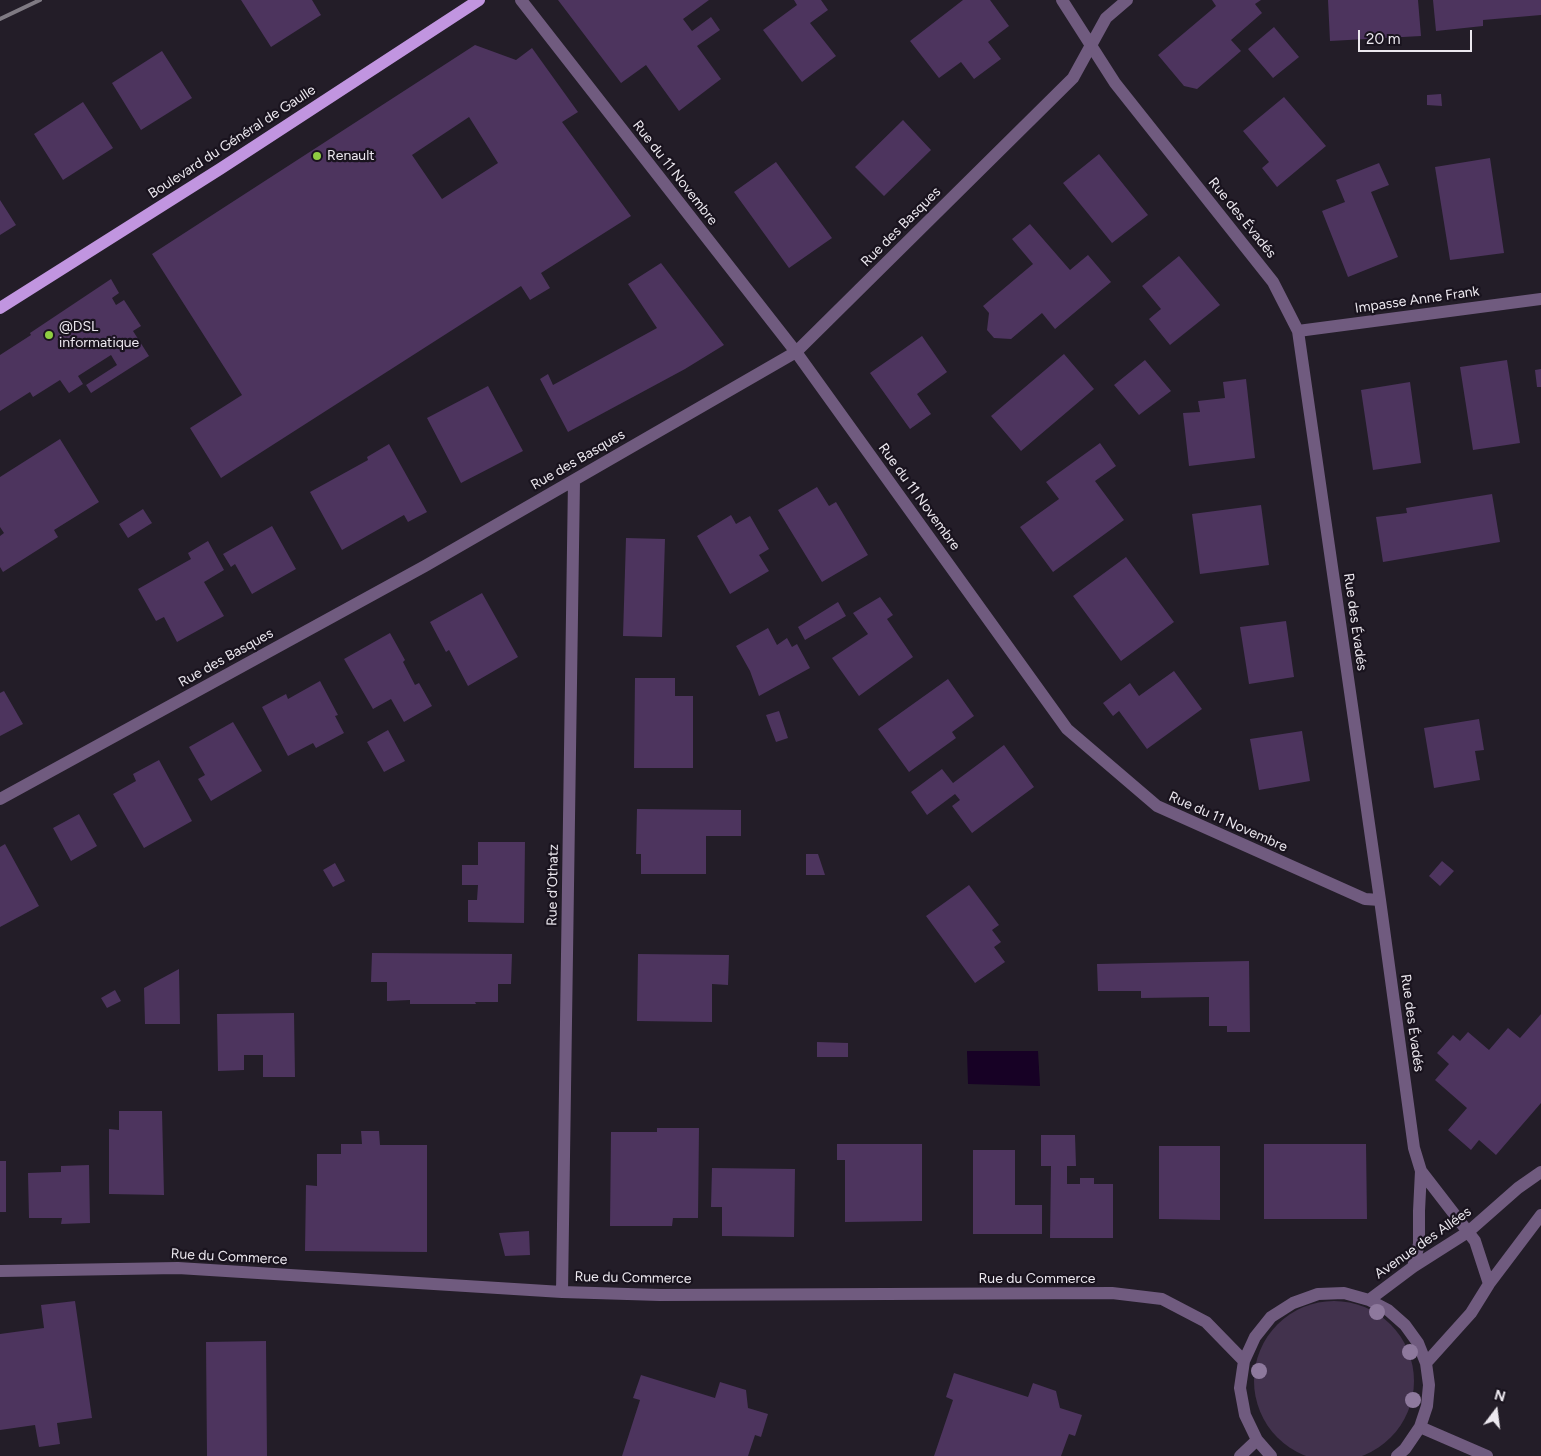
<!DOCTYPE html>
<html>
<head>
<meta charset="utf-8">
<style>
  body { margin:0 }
  #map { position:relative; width:1541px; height:1456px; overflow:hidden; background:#231d28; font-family:Figtree,sans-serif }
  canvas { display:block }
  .north { position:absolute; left:1471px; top:1386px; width:50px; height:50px; -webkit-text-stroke:4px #19131e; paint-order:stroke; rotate:15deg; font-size:14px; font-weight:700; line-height:20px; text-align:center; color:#ece8ef }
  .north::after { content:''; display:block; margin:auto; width:18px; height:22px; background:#ece8ef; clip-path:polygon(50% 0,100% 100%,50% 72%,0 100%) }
  .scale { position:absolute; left:1358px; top:30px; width:114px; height:22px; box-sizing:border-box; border:2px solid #ece8ef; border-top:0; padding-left:6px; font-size:15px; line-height:18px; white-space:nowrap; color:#ece8ef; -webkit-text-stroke:4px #19131e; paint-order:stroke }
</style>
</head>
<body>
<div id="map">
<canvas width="1541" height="1456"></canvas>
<div class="north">N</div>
<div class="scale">20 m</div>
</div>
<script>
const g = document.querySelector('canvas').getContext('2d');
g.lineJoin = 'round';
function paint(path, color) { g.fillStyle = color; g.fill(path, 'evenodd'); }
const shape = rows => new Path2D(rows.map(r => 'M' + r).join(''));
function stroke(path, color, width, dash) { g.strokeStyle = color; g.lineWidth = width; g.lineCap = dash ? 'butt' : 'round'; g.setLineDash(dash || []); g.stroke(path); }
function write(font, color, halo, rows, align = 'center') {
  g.font = font + ' Figtree,sans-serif'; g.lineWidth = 4.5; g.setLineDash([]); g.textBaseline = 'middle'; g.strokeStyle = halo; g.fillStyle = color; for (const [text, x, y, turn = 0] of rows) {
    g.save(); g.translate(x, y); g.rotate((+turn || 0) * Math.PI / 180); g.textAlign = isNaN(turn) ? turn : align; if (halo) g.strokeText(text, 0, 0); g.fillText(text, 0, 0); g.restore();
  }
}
const green = shape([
  '1254 1381a80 80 0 1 1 160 0a80 80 0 1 1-160 0Z'
]);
const water = shape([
  [967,1051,1038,1051,1040,1086,968,1084]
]);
const building = shape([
  [241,0,312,0,321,15,271,47],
  [558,0,709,0,683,19,692,31,711,17,720,30,697,46,721,79,679,111,646,65,621,83],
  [794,0,821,0,828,10,810,23,836,56,802,82,763,30,797,5],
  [963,0,990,0,1009,26,988,42,1001,59,974,79,961,62,939,78,910,41],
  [1212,0,1261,0,1255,4,1262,13,1231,40,1241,51,1197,89,1184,86,1158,55,1216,6],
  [1328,0,1418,0,1421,36,1330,41],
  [1433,0,1541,0,1541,15,1483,20,1483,26,1436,31],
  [1274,27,1299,57,1273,78,1248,49],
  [475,45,516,60,532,48,578,112,562,122,631,216,541,273,550,288,530,300,521,286,221,478,190,428,242,395,152,254],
  [469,117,498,163,442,199,412,155],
  [162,51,192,98,141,130,112,83],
  [1441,94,1442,106,1427,105,1427,95],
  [1284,97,1326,146,1277,187,1262,168,1269,162,1243,131],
  [83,102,113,148,63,180,34,134],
  [903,120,931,150,884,196,855,167],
  [1099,154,1148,215,1112,243,1063,183],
  [1490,158,1504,253,1450,260,1435,167],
  [776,162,832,238,789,268,734,192],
  [1379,163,1389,185,1371,192,1398,257,1348,277,1322,211,1345,202,1336,180],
  [0,200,16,225,0,235],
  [1030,224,1070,270,1088,255,1111,282,1055,329,1042,313,1011,339,994,338,987,330,989,313,983,306,1033,264,1012,239],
  [1179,256,1220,305,1170,345,1149,319,1161,309,1142,286],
  [661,263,724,345,685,369,568,432,540,379,548,374,553,385,657,328,628,284],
  [111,279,119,293,112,298,116,305,124,300,141,326,133,331,149,356,91,393,86,385,117,365,111,355,78,376,83,384,69,393,60,380,33,397,30,392,0,411,0,355,31,335,30,333],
  [922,336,947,372,917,394,931,414,910,429,870,373],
  [1064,354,1094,389,1021,451,991,416],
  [1145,360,1171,391,1139,415,1114,385],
  [1507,360,1520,443,1473,450,1460,367],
  [1541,369,1541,387,1537,387,1535,370],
  [1246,379,1255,458,1189,466,1183,413,1200,412,1198,401,1225,398,1223,382],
  [1410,382,1421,463,1373,470,1361,390],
  [488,386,523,451,461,483,427,418],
  [60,439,99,502,54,530,58,537,3,572,0,567,0,536,4,533,0,527,0,477],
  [1100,443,1116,466,1095,481,1124,520,1053,572,1020,527,1059,499,1046,482],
  [389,444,427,512,408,522,404,515,342,550,310,492,368,460,367,457],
  [817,487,829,506,836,502,868,555,822,582,778,510],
  [1492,494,1500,542,1383,562,1376,517,1407,513,1406,508],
  [1261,505,1269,565,1200,574,1192,514],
  [143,509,152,523,128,538,119,524],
  [731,515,736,524,750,516,769,549,759,555,769,571,730,594,697,536],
  [272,526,296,569,252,594,235,564,231,567,223,554],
  [626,538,665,539,662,637,623,636],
  [208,541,224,570,204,582,224,616,177,642,164,617,156,621,138,589,191,559,188,553],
  [1126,557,1174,622,1121,661,1073,596],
  [482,593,518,657,468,686,449,650,446,652,430,622],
  [880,597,893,615,887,619,913,657,859,696,832,658,868,634,853,613],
  [838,602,846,616,805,640,798,627],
  [1286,621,1294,677,1249,684,1240,627],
  [768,628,777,645,787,638,792,647,797,644,810,668,759,696,750,671,736,646],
  [390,633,405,660,403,662,415,685,419,683,432,706,404,722,391,699,373,709,344,659],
  [1174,671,1202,709,1147,749,1119,711,1113,716,1103,703,1130,683,1139,696],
  [635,678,675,678,675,696,693,696,693,768,634,768],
  [948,679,974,716,952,732,956,738,909,772,878,729],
  [320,681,338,715,335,716,344,733,316,748,313,743,288,756,262,707,286,694,288,699],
  [4,691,23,724,0,736,0,693],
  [779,711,788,738,776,742,766,715],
  [1479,719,1484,750,1475,751,1480,780,1434,788,1424,728],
  [233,722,262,771,211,801,198,779,205,775,189,747],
  [388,730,405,761,384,772,367,742],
  [1302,731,1310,781,1259,790,1250,739],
  [1004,745,1034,787,972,833,952,806,960,800,955,794,927,815,911,792,942,769,953,783],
  [159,760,192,821,144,848,113,794,136,781,133,774],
  [637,809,741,810,741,836,706,836,706,874,641,874,641,854,636,854],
  [79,814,97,846,71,861,53,828],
  [478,842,525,842,524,923,468,922,468,900,477,900,478,885,462,885,462,865,478,865],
  [5,844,39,906,0,927,0,847],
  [806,854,818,854,825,875,806,875],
  [1442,861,1454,871,1440,886,1429,876],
  [335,863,345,881,333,887,323,870],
  [969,885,999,925,992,930,1001,942,994,947,1005,962,975,983,926,916],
  [372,953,512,954,511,984,498,984,498,1002,475,1002,476,1004,410,1004,410,1000,387,1001,387,982,371,982],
  [638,954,729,955,728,985,712,984,712,1022,637,1021],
  [1249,961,1250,1032,1227,1032,1227,1026,1209,1026,1209,997,1141,998,1141,991,1098,991,1097,964],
  [179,969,180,1024,145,1024,144,988],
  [115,990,121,1001,107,1008,101,998],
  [294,1013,295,1077,263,1077,263,1055,244,1055,244,1070,218,1071,217,1014],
  [1541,1014,1541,1103,1496,1155,1479,1140,1471,1150,1448,1130,1467,1108,1435,1080,1449,1064,1437,1053,1453,1035,1460,1041,1468,1032,1489,1050,1508,1028,1520,1038],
  [817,1042,848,1043,848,1057,817,1057],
  [119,1111,162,1111,164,1195,109,1194,109,1129,119,1130],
  [657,1128,699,1128,698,1218,673,1218,672,1226,610,1226,611,1132,657,1132],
  [361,1131,379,1131,380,1145,427,1145,427,1252,305,1251,306,1185,317,1186,317,1154,341,1154,341,1144,362,1144],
  [1041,1135,1075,1135,1076,1166,1067,1166,1067,1184,1080,1184,1080,1178,1094,1178,1094,1184,1113,1184,1113,1238,1050,1238,1051,1166,1041,1166],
  [837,1144,922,1144,922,1221,845,1222,845,1160,837,1160],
  [1264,1144,1366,1144,1367,1219,1264,1219],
  [1159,1146,1220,1146,1220,1220,1159,1219],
  [973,1150,1015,1150,1015,1205,1042,1205,1042,1234,973,1234],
  [0,1161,6,1161,6,1212,0,1212],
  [89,1165,90,1223,61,1224,62,1218,29,1218,28,1173,61,1172,61,1166],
  [712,1168,795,1169,794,1237,722,1236,722,1207,711,1207],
  [529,1231,530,1255,505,1256,499,1233],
  [75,1301,92,1418,57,1423,60,1444,39,1447,35,1425,0,1430,0,1334,44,1328,41,1305],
  [266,1341,267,1456,207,1456,206,1342],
  [954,1373,1028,1397,1033,1383,1056,1391,1060,1408,1082,1415,1075,1436,1069,1434,1061,1456,934,1456,953,1400,946,1397],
  [641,1375,715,1398,720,1382,746,1390,748,1408,768,1414,761,1437,755,1435,748,1456,622,1456,640,1400,633,1398]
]);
const minor = shape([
  [521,0,796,352,1067,729,1157,806,1365,899,1380,900],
  [1062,0,1115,83,1273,282,1298,331,1380,900,1414,1148,1421,1171,1419,1211,1419,1244,1413,1267],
  [1298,331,1541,299],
  [0,799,425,566,796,352,1073,78,1106,18,1127,0],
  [1421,1171,1475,1241,1489,1284],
  [0,1271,178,1268,562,1292,660,1295,1112,1293,1162,1299,1206,1322,1244,1361],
  [562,1292,574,480],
  [1369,1300,1413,1267,1468,1232,1518,1188,1541,1172],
  [1426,1363,1471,1313,1489,1284,1541,1215],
  [1420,1427,1487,1456],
  [1240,1456,1257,1440],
  [1271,1456,1257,1440,1245,1415,1240,1388,1244,1361,1255,1337,1271,1317,1293,1303,1318,1294,1344,1293,1369,1300,1388,1310,1405,1325,1418,1343,1426,1363,1429,1385,1427,1406,1420,1427,1405,1449,1397,1456]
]);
const major = shape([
  [0,308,220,169,479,0]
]);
const rail = shape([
  [0,19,40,0]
]);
const trees = [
  [1377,1312],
  [1410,1352],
  [1259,1371],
  [1413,1400]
];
const markers = [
  [317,156,5,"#8fcd42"],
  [49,335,5,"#8fcd42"]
];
const streetNames = [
  ["Boulevard du Général de Gaulle",232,142,-33],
  ["Rue du 11 Novembre",675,173,52],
  ["Rue des Évadés",1242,218,51],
  ["Rue des Basques",901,227,-45],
  ["Impasse Anne Frank",1417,300,-8],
  ["Rue des Basques",578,460,-30],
  ["Rue du 11 Novembre",919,497,54],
  ["Rue des Évadés",1355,622,82],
  ["Rue des Basques",226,658,-29],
  ["Rue du 11 Novembre",1228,822,24],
  ["Rue d'Othatz",553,885,-89],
  ["Rue des Évadés",1412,1023,82],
  ["Avenue des Allées",1423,1243,-35],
  ["Rue du Commerce",229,1257,3],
  ["Rue du Commerce",633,1278,1],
  ["Rue du Commerce",1037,1279]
];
const poiNames = [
  ["Renault",327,156],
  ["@DSL",59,327],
  ["informatique",59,343]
];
paint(green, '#42324d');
paint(water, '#170125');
paint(building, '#4d345e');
stroke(minor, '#705b7f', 12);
stroke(major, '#c195e0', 12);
stroke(rail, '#7f7a83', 4);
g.fillStyle = '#8e799d';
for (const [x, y] of trees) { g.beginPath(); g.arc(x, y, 8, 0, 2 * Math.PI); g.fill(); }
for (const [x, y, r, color] of markers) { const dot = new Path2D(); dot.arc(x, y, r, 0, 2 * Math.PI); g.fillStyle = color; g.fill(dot); stroke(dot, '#19131e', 2); }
write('14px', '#ece8ef', '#19131e', streetNames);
write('14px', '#ece8ef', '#19131e', poiNames, 'left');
</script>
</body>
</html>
